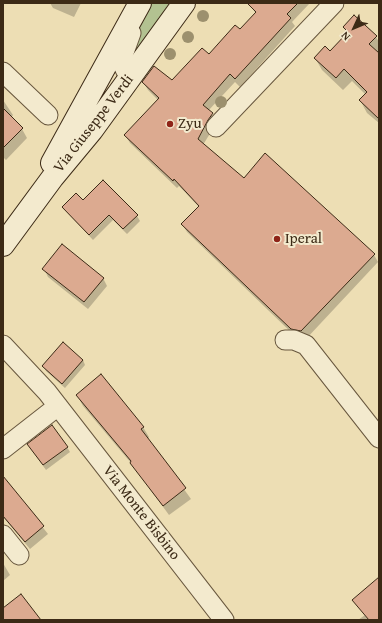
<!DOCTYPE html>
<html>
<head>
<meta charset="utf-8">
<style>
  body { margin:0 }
  #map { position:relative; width:382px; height:623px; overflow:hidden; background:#eddeb4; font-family:"Gentium Book Plus",serif }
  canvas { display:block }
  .frame { position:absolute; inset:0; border:4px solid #3c2a16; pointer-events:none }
  .north { position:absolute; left:334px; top:8px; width:40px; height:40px; -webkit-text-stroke:3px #f3eace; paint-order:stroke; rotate:226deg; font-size:11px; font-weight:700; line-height:16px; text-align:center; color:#3c2a16 }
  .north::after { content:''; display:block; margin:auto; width:14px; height:18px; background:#3c2a16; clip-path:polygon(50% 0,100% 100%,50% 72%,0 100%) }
</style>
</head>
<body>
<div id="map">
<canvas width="382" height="623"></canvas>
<div class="frame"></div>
<div class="north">N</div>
</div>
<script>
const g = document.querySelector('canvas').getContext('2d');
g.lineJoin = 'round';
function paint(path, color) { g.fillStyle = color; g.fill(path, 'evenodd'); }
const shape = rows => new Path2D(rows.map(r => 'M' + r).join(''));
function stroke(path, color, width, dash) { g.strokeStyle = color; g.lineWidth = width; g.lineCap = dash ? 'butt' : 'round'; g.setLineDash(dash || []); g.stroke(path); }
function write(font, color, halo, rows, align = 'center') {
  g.font = font + ' "Gentium Book Plus",serif'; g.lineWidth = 4; g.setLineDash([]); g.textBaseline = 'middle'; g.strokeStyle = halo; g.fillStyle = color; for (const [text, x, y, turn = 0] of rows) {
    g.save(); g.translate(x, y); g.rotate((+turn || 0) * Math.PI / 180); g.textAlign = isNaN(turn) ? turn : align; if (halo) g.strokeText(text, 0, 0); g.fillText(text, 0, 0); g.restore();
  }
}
const green = shape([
  [149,3,171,3,137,53,132,47]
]);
const shadow = shape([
  [50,3,81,3,74,17,53,8],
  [249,3,310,3,292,22,295,26,240,87,235,82,208,111,217,122,203,145,244,180,374,255,378,262,306,339,296,337,187,232,182,224,199,207,179,186,177,188,130,143,125,135,158,100,148,90,143,82,172,81,209,55,240,31,256,14],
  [354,16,376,37,379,42,379,123,367,113,360,100,366,95,352,81,343,90,322,70,315,58,330,52,348,34,344,27],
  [3,100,13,115,11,118,22,129,27,138,6,160,3,157],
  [63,208,137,216,140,221,127,234,113,220,93,240],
  [44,269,103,278,107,286,88,309,48,277],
  [83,360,85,365,65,388,46,371,43,366],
  [77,395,143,427,149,437,148,439,191,499,169,515,131,463,83,406],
  [67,447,70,452,46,470,31,449],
  [8,483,48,534,30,549,3,517,3,487],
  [3,563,10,575,3,581],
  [379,585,379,620,358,620,365,615]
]);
const building = shape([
  [247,3,298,3,287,14,291,18,235,79,230,74,203,105,213,113,208,120,198,139,244,178,265,153,375,254,301,331,291,329,181,224,199,206,174,179,173,181,124,135,159,98,142,82,154,66,172,80,202,48,209,54,235,25,240,29,256,12,247,3],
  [354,15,377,36,369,44,379,53,379,119,359,100,367,92,344,69,336,78,314,58,325,46,330,51,348,32,343,27,354,15],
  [3,108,23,128,3,148,3,108],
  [103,180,138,215,123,229,109,215,89,235,62,207,76,193,83,200,103,180],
  [62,244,104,278,84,302,42,269,62,244],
  [63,342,83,360,62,384,42,366,63,342],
  [101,374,144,427,141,429,186,488,163,506,130,463,131,461,76,395,101,374],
  [52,425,68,447,43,465,27,444,52,425],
  [3,476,44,526,25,542,3,516,3,476],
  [379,577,379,620,369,620,352,600,379,577],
  [21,594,41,620,3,620,3,608,21,594]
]);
const street = shape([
  [131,33,122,58,123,65,126,71,133,74],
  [3,72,48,115],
  [216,127,334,3],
  [285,340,294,340,306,345,379,438],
  [3,345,47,392,224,620],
  [3,449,58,406],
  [3,535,19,555]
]);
const secondary = shape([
  [52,163,140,3],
  [3,245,53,177,92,130,184,3]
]);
const trees = [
  [203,16],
  [188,37],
  [170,54],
  [221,102]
];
const markers = [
  [170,124,4,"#8f2418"],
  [277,239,4,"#8f2418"]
];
const streetNames = [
  ["Via Giuseppe Verdi",94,124,-52],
  ["Via Monte Bisbino",141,513,52]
];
const poiNames = [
  ["Zyu",178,124],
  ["Iperal",285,239]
];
paint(green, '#b3c291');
paint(shadow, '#0003');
paint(building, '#dcaa90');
stroke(building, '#3c2a16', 1);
stroke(street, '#68573e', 21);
stroke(secondary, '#3c2a16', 24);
stroke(street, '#f3eace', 19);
stroke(secondary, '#f3eace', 22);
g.fillStyle = '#9c906e';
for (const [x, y] of trees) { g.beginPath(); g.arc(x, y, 6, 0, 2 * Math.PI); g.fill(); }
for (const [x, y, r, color] of markers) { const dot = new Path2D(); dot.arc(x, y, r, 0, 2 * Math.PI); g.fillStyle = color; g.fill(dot); stroke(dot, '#f3eace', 1.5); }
write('15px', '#3c2a16', '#f3eace', streetNames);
write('15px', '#3c2a16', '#f3eace', poiNames, 'left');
</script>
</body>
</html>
